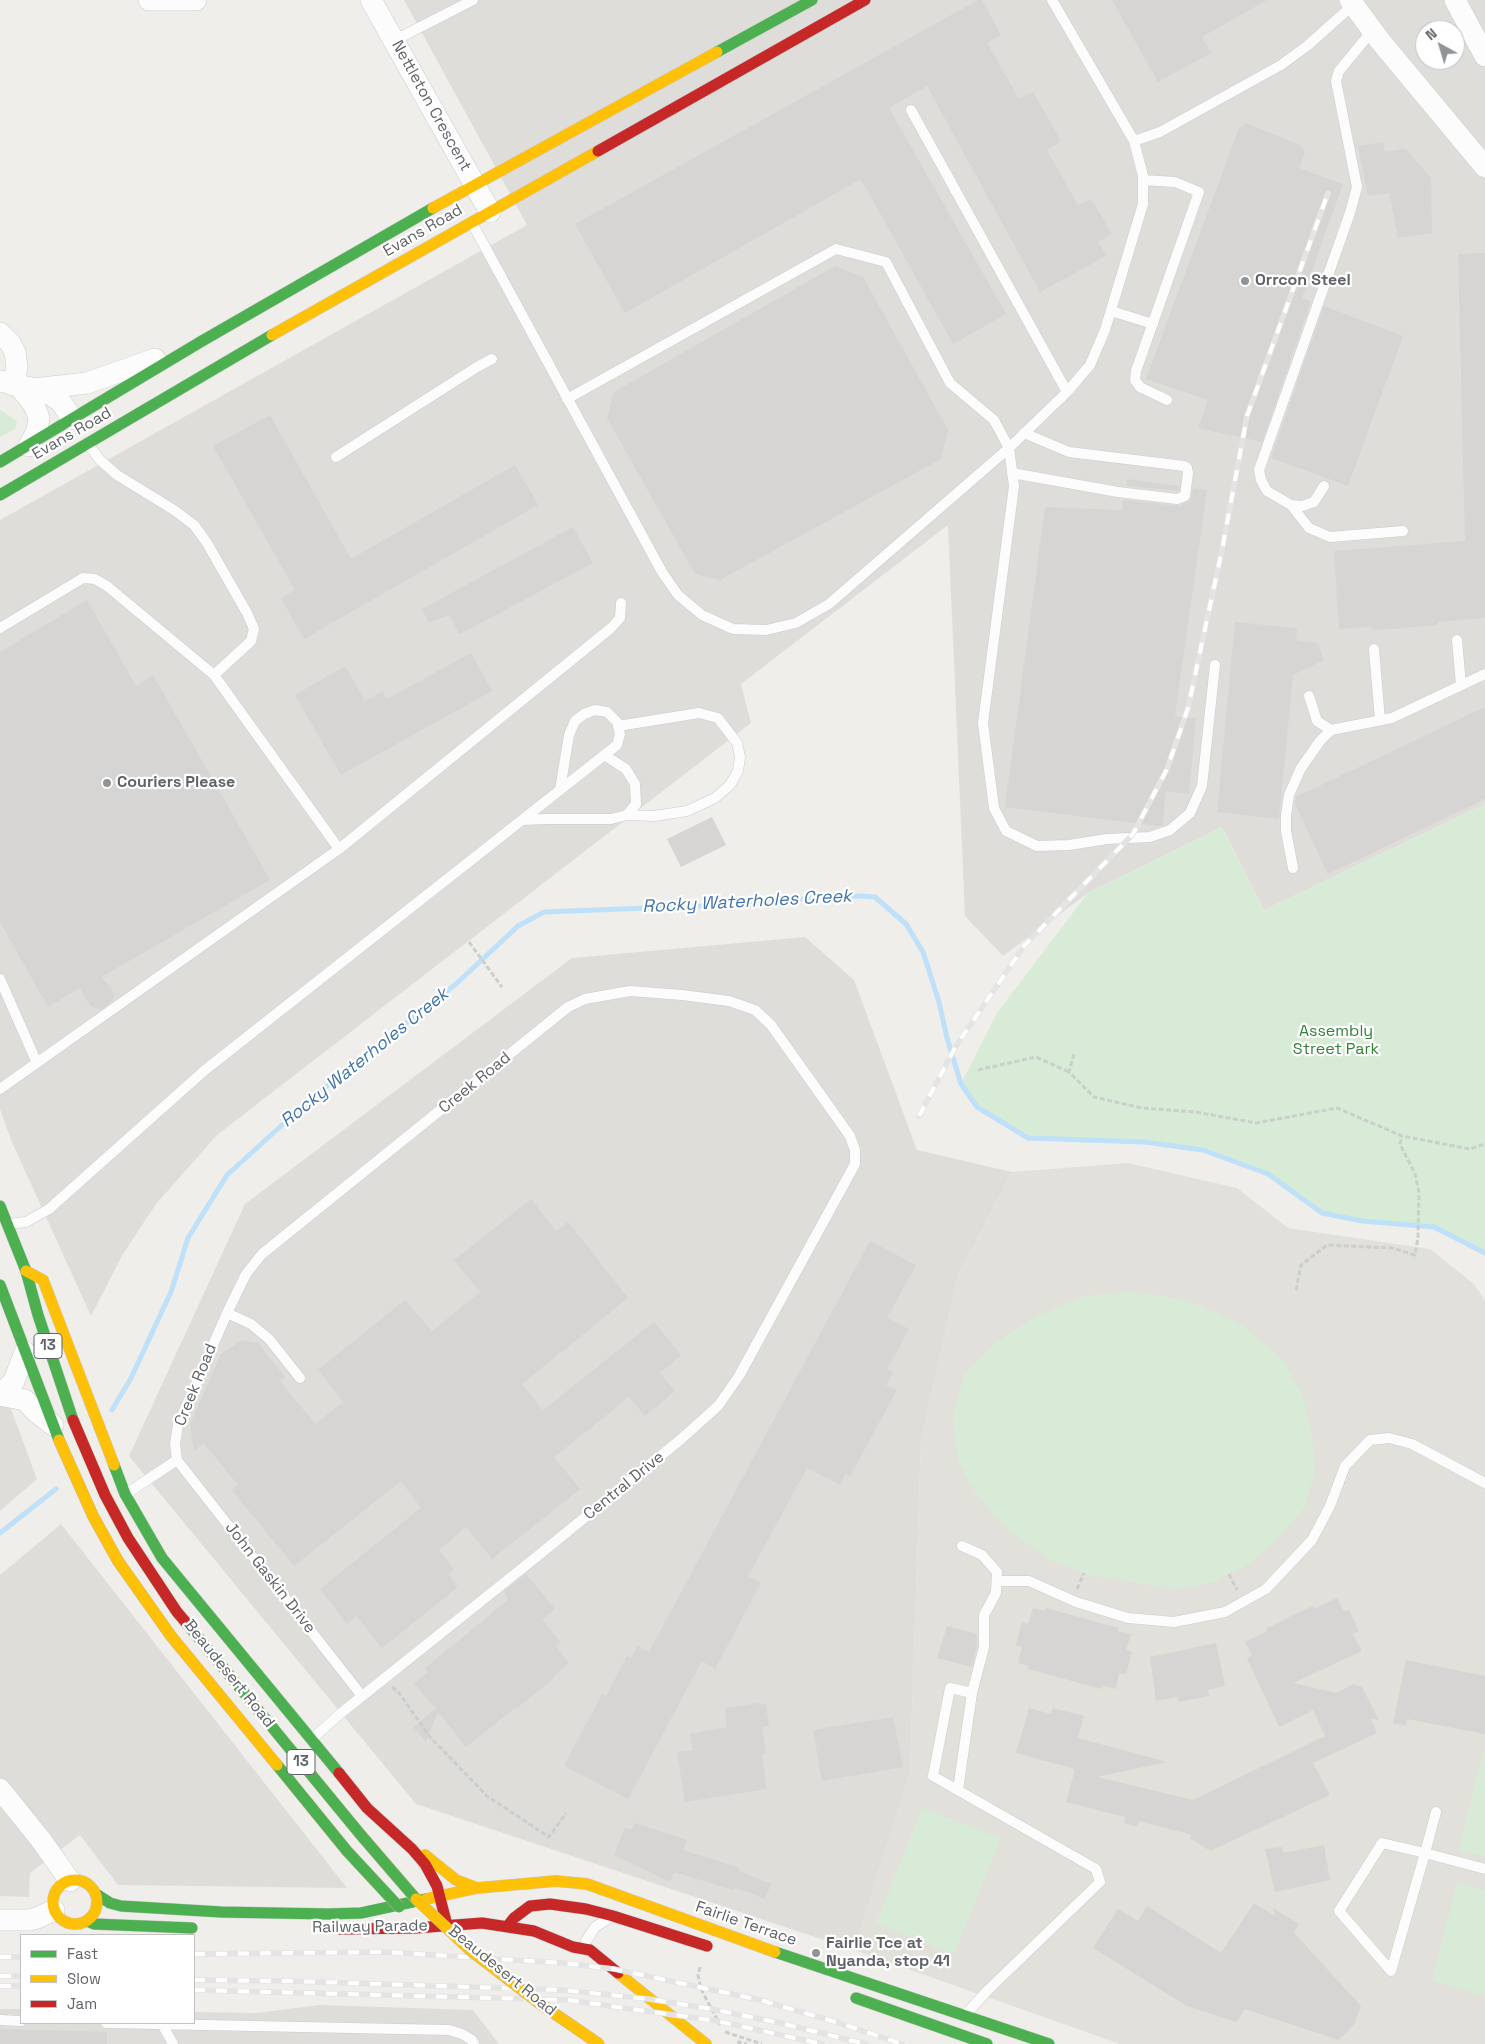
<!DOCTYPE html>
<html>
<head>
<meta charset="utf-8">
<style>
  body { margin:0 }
  #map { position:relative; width:1485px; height:2044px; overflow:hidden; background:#efeeea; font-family:"Space Grotesk",sans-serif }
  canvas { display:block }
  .legend { position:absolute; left:20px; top:1934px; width:175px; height:90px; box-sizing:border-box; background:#fff; border:1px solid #bfc1c3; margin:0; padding:6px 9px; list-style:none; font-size:15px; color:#5f6368 }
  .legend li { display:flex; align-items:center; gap:10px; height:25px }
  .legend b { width:25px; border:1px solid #bfc1c3 }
  .north { position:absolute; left:1415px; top:20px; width:50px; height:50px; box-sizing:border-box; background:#fff; border:1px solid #bfc1c3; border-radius:50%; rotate:321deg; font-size:14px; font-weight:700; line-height:20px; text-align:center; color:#5f6368 }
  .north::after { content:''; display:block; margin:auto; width:18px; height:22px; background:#919496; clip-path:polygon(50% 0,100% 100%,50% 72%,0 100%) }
</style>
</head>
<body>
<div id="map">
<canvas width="1485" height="2044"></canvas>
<ul class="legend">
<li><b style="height:6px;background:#4caf50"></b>Fast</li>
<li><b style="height:6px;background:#ffc107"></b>Slow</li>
<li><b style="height:6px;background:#c62828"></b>Jam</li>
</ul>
<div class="north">N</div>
</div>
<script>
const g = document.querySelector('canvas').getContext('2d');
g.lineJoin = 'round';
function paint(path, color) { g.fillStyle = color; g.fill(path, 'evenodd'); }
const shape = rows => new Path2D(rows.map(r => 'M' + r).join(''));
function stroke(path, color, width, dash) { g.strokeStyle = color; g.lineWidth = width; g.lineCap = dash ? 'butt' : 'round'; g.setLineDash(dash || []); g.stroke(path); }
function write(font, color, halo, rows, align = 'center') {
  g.font = font + ' "Space Grotesk",sans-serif'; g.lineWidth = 4.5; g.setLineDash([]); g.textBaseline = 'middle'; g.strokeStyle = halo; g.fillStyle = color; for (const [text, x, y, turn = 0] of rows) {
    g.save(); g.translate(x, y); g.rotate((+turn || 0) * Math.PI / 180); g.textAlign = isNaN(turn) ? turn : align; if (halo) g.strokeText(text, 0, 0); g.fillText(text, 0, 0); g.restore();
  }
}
const industrial = shape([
  [404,0,1485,0,1485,804,1264,910,1222,827,1088,893,1003,956,965,916,948,525,741,684,751,723,217,1135,156,1204,123,1254,91,1316,11,1140,0,1109,0,520,527,225],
  [1425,30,1455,30,1455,60,1425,60],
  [805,937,854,980,917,1150,1012,1172,958,1276,921,1442,910,1773,854,1950,416,1804,129,1456,245,1204,572,958],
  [0,1380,37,1479,0,1511],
  [61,1524,347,1888,118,1885,80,1835,30,1873,29,1897,0,1896,0,1575],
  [320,2005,473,2010,499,2044,0,2044,0,2009,21,2009,21,2023,194,2023,194,2012,256,2013]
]);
const education = shape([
  [1128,1163,1237,1188,1288,1228,1430,1249,1474,1284,1485,1300,1485,2044,1120,2044,854,1950,910,1773,921,1442,958,1276,1012,1172]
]);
const green = shape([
  [0,410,17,421,15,429,0,437],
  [1485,804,1485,1253,1434,1227,1362,1221,1322,1213,1268,1174,1203,1150,1144,1142,1028,1138,977,1107,961,1084,997,1013,1088,893,1222,827,1264,910],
  [1129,1291,1187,1300,1241,1324,1283,1360,1303,1397,1312,1437,1315,1471,1305,1507,1281,1535,1251,1563,1211,1583,1173,1589,1090,1575,1052,1561,1008,1530,976,1494,958,1461,953,1417,964,1375,998,1341,1037,1316,1085,1296],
  [1483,1751,1485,1752,1485,1857,1459,1850],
  [922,1808,1001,1838,954,1954,876,1924],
  [1457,1883,1485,1890,1485,1996,1432,1981]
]);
const stream = shape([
  [112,1410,131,1378,171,1292,188,1238,227,1175,313,1097,456,984,518,926,544,912,753,904,840,895,875,897,906,924,923,952,939,1002,947,1038,961,1084,977,1107,1028,1138,1144,1142,1203,1150,1268,1174,1322,1213,1362,1221,1434,1227,1485,1253],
  [0,1533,56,1489]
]);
const building = shape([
  [978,0,982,0,1001,35,987,43,1019,99,1033,92,1061,141,1047,150,1078,205,1091,199,1112,234,1098,242,1106,256,1040,292,927,86,889,108,1006,314,953,344,861,179,625,313,575,224],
  [1112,0,1267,0,1202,37,1211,53,1158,82],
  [1246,123,1300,145,1305,153,1299,168,1343,184,1302,298,1311,301,1262,442,1198,428,1208,400,1146,379,1239,128],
  [1383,142,1385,152,1405,148,1431,178,1432,233,1398,238,1389,193,1368,196,1358,146],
  [1485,253,1485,618,1438,622,1438,625,1392,629,1372,630,1372,627,1339,629,1334,551,1465,541,1458,254],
  [835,266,863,277,948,430,941,459,720,580,695,574,607,418,614,392],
  [1324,306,1403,336,1348,486,1271,458],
  [270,415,351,559,515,465,538,505,304,639,281,598,295,590,213,446],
  [1127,479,1179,486,1179,491,1126,486],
  [1193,488,1207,490,1175,716,1196,718,1189,794,1166,791,1163,825,1159,826,1005,807,1045,507,1122,510,1123,500,1179,506,1190,501],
  [573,527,593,563,460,634,449,615,429,623,422,609],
  [87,600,136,686,153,675,270,880,101,977,111,987,114,996,111,1002,102,1009,92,1007,89,1004,80,988,48,1007,0,922,0,652],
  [1235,622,1297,628,1296,640,1318,643,1324,660,1293,675,1279,819,1217,812],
  [471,653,492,691,341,775,295,695,345,666,365,701,382,691,387,699],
  [1485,707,1485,799,1328,874,1295,804,1296,797],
  [712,817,726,845,681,867,667,839],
  [531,1199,556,1231,568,1222,628,1298,522,1384,543,1410,654,1322,681,1355,660,1373,675,1391,645,1416,629,1397,554,1457,580,1489,492,1559,466,1527,439,1550,454,1569,448,1574,458,1587,382,1648,356,1616,347,1624,320,1589,421,1508,401,1481,294,1566,232,1490,238,1485,204,1443,194,1451,190,1424,221,1354,242,1340,258,1343,285,1377,280,1381,315,1424,343,1402,318,1370,405,1300,432,1331,480,1292,454,1260],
  [870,1241,916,1265,887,1318,909,1329,887,1369,893,1373,886,1385,897,1390,850,1476,845,1474,840,1485,807,1468,748,1576,761,1583,715,1669,702,1661,628,1799,564,1766,602,1694,606,1696,627,1656,631,1658,638,1646,649,1652],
  [526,1574,555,1609,542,1619,560,1642,556,1646,569,1663,554,1676,552,1680,517,1708,516,1707,466,1747,438,1712,426,1742,413,1727,436,1709,414,1683,428,1672,425,1668,508,1600,504,1591],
  [1337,1598,1344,1612,1349,1610,1359,1631,1353,1634,1362,1651,1293,1683,1337,1693,1353,1684,1362,1687,1379,1720,1371,1719,1377,1733,1313,1763,1330,1795,1210,1851,1190,1838,1192,1835,1139,1821,1137,1827,1124,1823,1125,1817,1066,1802,1075,1769,1016,1753,1029,1708,1051,1714,1053,1708,1084,1716,1078,1738,1167,1762,1097,1777,1193,1800,1325,1736,1313,1710,1279,1727,1247,1658,1252,1655,1245,1642,1267,1631,1266,1629,1291,1616,1313,1606,1314,1609],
  [1033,1608,1045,1611,1046,1608,1119,1628,1118,1631,1131,1634,1126,1650,1132,1652,1126,1675,1119,1673,1116,1689,1103,1686,1102,1689,1090,1686,1028,1669,1029,1666,1018,1663,1022,1647,1016,1645,1022,1622,1028,1624],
  [947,1626,977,1634,977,1646,972,1667,937,1658],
  [1216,1643,1225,1686,1208,1690,1209,1696,1179,1702,1177,1697,1156,1701,1150,1657],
  [1406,1660,1485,1676,1485,1734,1407,1719,1406,1726,1393,1723],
  [758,1703,758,1705,766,1704,769,1726,762,1727,766,1754,762,1754,767,1789,685,1802,677,1752,693,1750,690,1734,727,1727,725,1708],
  [893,1717,903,1767,822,1781,813,1730],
  [635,1823,687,1840,683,1850,740,1868,739,1871,771,1884,765,1899,734,1887,733,1890,674,1872,670,1882,614,1855,625,1827,632,1830],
  [1324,1845,1330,1880,1275,1892,1265,1849,1282,1847,1283,1853],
  [1254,1903,1275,1916,1273,1908,1299,1924,1294,1933,1361,2006,1354,2024,1339,2040,1245,2009,1236,2022,1187,2006,1093,1948,1118,1909,1138,1921,1147,1906,1221,1953],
  [0,2029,107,2032,107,2044,0,2044]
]);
const path = shape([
  [469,942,502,987],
  [1074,1054,1069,1072,1094,1097,1142,1108,1196,1112,1256,1123,1337,1108,1402,1136,1470,1149,1485,1144],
  [978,1070,1036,1057,1069,1072],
  [1296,1290,1301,1265,1327,1245,1392,1248,1415,1255,1418,1237,1419,1193,1415,1174,1400,1144,1402,1136],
  [1229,1574,1237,1590],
  [1077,1589,1084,1573],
  [392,1687,399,1693,430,1737,487,1796,549,1837,566,1813],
  [700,1967,698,1975,701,1989,720,2025],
  [725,2032,762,2044],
  [738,2044,739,2042,747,2044]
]);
const lane = shape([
  [395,40,473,0],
  [911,110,1067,392],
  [1134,141,1160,132,1281,65,1307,46,1353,5],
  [1143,180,1175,182,1199,192,1136,371,1135,380,1140,387,1167,400],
  [472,223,662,572,678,595,702,615,733,629,766,630,796,623,829,604,1009,448,1067,392,1090,365,1105,330,1143,204,1143,176,1134,141,1052,0],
  [1111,311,1153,324],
  [567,399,836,249,886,262,950,383,994,420,1009,448,1014,486,983,723,994,808,1006,831,1037,846,1069,845,1107,839,1150,837,1170,830,1190,813,1202,786,1215,665],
  [88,444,100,460,117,475,174,510,194,525,207,543,247,613,254,629,251,641,214,675],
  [336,457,477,367,492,359],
  [1012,473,1118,492,1177,499,1185,496,1188,473,1187,468,1184,466,1069,452,1024,433],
  [1324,486,1314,502,1302,506,1291,505,1267,491,1261,480,1259,470,1350,213,1357,187,1336,81,1339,71,1372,31],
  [1291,505,1309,528,1330,537,1403,531],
  [0,628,83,578,95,579,107,586,214,675,339,849,0,1089],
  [1457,640,1461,685],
  [1374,649,1380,720],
  [1309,696,1317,721,1331,730,1392,718,1485,674],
  [618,726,699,713,718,718,737,743,740,757,738,771,730,785,715,798,687,811,654,816,627,815],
  [522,820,546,819,611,819,627,815,636,804,635,784,626,769,604,755],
  [339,849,611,628,620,618,621,603],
  [1293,868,1286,831,1286,815,1289,795,1301,768,1320,741,1331,730],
  [0,979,37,1063],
  [8,1224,26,1222,49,1209,205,1070,522,820,617,745,620,734,617,722,607,712,595,710,584,714,575,721,569,735,560,790],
  [227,1313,251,1324,269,1339,300,1378],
  [177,1460,175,1444,178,1425,227,1313,246,1274,262,1254,568,1007,585,999,630,991,682,995,729,1001,755,1010,771,1025,850,1136,855,1150,855,1164,739,1376,718,1406,680,1440,535,1558,341,1713,312,1739],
  [177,1460,362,1696],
  [126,1494,177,1460],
  [962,1546,982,1555,997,1572,996,1593,984,1615,984,1647,972,1693],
  [997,1581,1029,1581,1076,1602,1128,1618,1174,1622,1225,1612,1266,1589,1312,1540,1330,1506,1345,1466,1370,1440,1389,1438,1412,1444,1485,1483],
  [958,1790,972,1693,950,1688,933,1776,1096,1869,1100,1882,988,1990,966,2014],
  [1436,1812,1425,1853,1382,1843,1339,1911,1391,1971,1425,1853,1485,1869],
  [586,1941,595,1927,608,1919],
  [0,2020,21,2021],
  [106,2023,449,2030,462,2034,472,2040,474,2044],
  [162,2024,173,2044]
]);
const street = shape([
  [149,0,196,0],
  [371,0,490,212],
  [1350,0,1381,42,1485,167],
  [1455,0,1485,56],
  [0,333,10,343,15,352,17,368,13,385],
  [0,381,40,390,51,395,61,402,72,419],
  [19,386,34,405,39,418,37,431,29,446],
  [33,389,87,383,155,359],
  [0,1395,25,1400,35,1411,53,1425],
  [0,1395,14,1381,25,1352],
  [0,1789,41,1840,70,1881],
  [0,1920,29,1920,37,1918,54,1910]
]);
const fast = shape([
  [717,52,812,0],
  [0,462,202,341,433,208],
  [0,495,272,335],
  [0,1206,26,1271,38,1315,73,1420],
  [0,1285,59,1440],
  [114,1465,125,1494,162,1558,339,1773],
  [96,1894,110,1903,121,1906,221,1912,329,1914,361,1913,426,1899],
  [87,1921,94,1924,192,1928],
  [775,1952,1049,2044],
  [856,1998,987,2044]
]);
const slow = shape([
  [433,208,717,52],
  [272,335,598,151],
  [26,1271,43,1280,114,1465],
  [425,1855,456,1880,477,1888],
  '53 1902a22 22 0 1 1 44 0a22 22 0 1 1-44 0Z',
  [426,1899,477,1888,556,1881,587,1884,775,1952],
  [618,1973,706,2044]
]);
const jam = shape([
  [598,151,865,0],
  [339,1773,367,1808,412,1849,425,1864,437,1886,447,1925],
  [507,1927,514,1918,530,1906,550,1904,586,1909,613,1916,707,1946],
  [340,1929,416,1928,482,1923,534,1931,573,1947,590,1950,618,1973]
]);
const rail = shape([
  [919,1116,956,1046,1024,946,1133,834,1167,769,1188,708,1222,550,1247,416,1328,193],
  [194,1954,384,1952,563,1963,614,1969,760,2000,839,2023,902,2044],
  [0,1957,21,1957],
  [0,1976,21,1976],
  [194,1980,289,1981,562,1990,649,1999,711,2009,780,2023,866,2044],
  [0,1986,21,1986],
  [194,1990,568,2000,717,2021,822,2044]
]);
const fastBridge = shape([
  [189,1626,360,1834,416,1899],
  [277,1765,347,1851,399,1907]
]);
const slowBridge = shape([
  [59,1440,93,1516,118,1561,171,1636,277,1765],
  [416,1899,470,1950,539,2003,599,2044]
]);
const jamBridge = shape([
  [73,1420,105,1495,128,1538,177,1612,189,1626]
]);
const markers = [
  [1245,281,5,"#919496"],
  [107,783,5,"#919496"],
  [816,1953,5,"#919496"]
];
const shields = [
  [48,1346,28],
  [301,1762,28]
];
const shieldNames = [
  ["13",48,1346],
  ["13",301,1762]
];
const streetNames = [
  ["Nettleton Crescent",431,106,61],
  ["Evans Road",423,231,-30],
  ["Evans Road",72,434,-30],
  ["Creek Road",475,1083,-39],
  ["Creek Road",196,1385,-68],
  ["Central Drive",624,1486,-39],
  ["John Gaskin Drive",270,1578,52],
  ["Beaudesert Road",229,1674,51],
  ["Fairlie Terrace",746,1924,19],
  ["Railway Parade",370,1927,-1],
  ["Beaudesert Road",502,1971,39]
];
const poiNames = [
  ["Orrcon Steel",1255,281],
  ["Couriers Please",117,783],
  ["Fairlie Tce at",826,1944],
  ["Nyanda, stop 41",826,1962]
];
const parkNames = [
  ["Assembly",1336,1032],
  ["Street Park",1336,1050]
];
const waterNames = [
  ["Rocky Waterholes Creek",747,902,-3],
  ["Rocky Waterholes Creek",365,1058,-39]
];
paint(industrial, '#dfddda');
paint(education, '#e2e0da');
paint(green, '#d8ebd6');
stroke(stream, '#bfe0f9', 5);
paint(building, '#d6d5d3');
stroke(lane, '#cbcccc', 11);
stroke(street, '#cbcccc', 22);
stroke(fast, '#cacacb', 12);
stroke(slow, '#cacacb', 12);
stroke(jam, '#cacacb', 12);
stroke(path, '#cacfcc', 3, [5, 2.5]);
stroke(lane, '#fdfcfc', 10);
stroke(street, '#fdfcfc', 21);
stroke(fast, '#4caf50', 11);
stroke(slow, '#ffc107', 11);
stroke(jam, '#c62828', 11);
stroke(rail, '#e4e4e4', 5.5);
stroke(rail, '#fff', 4, [11]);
stroke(fastBridge, '#c8b996', 12, []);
stroke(slowBridge, '#c8b996', 12, []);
stroke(jamBridge, '#c8b996', 12, []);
stroke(fastBridge, '#4caf50', 11);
stroke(slowBridge, '#ffc107', 11);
stroke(jamBridge, '#c62828', 11);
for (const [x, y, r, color] of markers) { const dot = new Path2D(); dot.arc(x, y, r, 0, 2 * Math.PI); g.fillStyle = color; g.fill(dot); stroke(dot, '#fff', 2); }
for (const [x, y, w] of shields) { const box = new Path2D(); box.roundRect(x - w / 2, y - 12.5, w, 25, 4); g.fillStyle = '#fff'; g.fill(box); stroke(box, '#5f6368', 1); }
write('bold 15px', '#5f6368', null, shieldNames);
write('16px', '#5f6368', '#fff', streetNames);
write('bold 16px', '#5f6368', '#fff', poiNames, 'left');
write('16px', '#348238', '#fff', parkNames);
write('italic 18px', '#4174aa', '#fff', waterNames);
</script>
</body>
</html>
